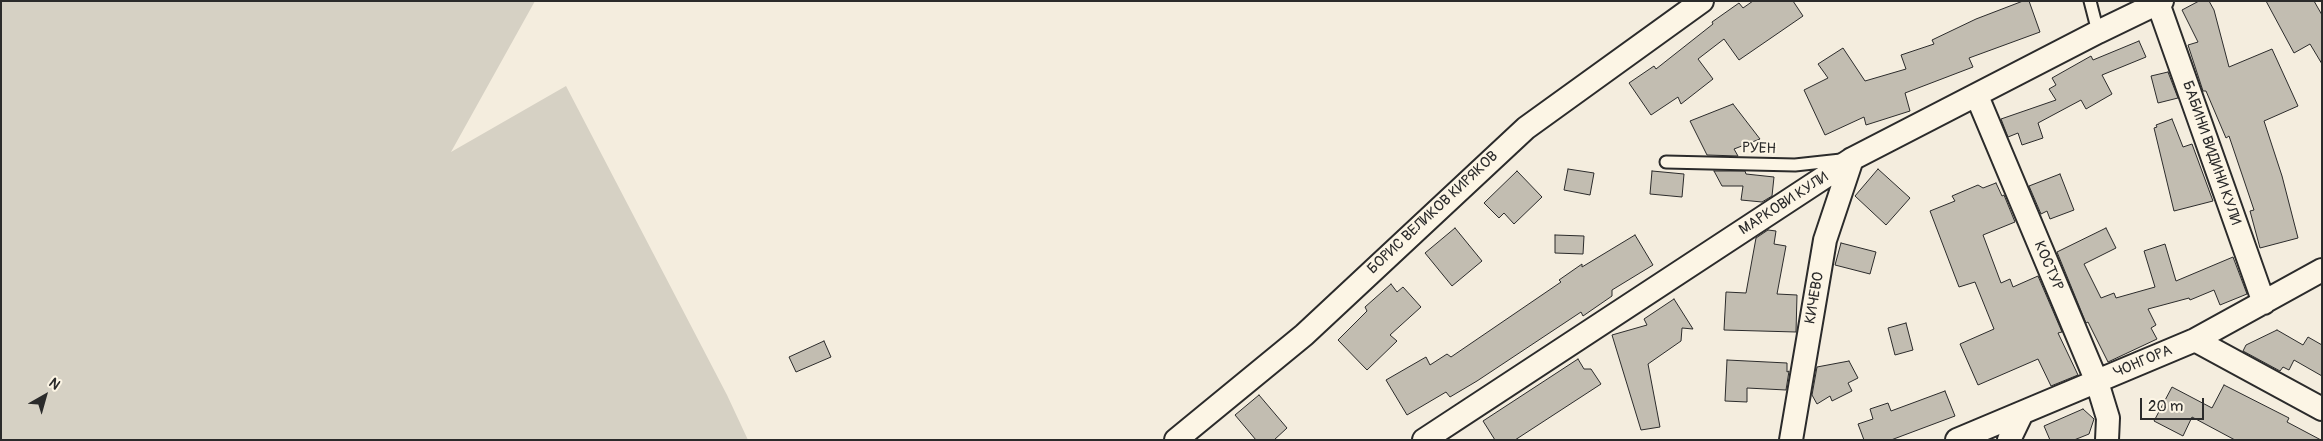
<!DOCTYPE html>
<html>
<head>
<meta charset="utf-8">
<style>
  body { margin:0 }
  #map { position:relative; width:2323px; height:441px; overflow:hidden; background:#f4edde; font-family:Pangolin,sans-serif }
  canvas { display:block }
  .frame { position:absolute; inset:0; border:2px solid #2b2b2b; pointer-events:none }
  .north { position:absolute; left:20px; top:371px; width:50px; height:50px; -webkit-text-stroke:4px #fcf5e5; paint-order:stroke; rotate:38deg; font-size:14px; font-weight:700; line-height:20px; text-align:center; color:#2b2b2b }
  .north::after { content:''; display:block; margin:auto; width:18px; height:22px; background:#2b2b2b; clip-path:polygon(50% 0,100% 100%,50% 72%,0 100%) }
  .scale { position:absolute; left:2140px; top:398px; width:64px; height:22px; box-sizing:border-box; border:2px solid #2b2b2b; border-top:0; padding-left:6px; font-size:15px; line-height:18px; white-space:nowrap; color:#2b2b2b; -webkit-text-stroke:4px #fcf5e5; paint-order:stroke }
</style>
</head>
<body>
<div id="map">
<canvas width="2323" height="441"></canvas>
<div class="frame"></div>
<div class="north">N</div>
<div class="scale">20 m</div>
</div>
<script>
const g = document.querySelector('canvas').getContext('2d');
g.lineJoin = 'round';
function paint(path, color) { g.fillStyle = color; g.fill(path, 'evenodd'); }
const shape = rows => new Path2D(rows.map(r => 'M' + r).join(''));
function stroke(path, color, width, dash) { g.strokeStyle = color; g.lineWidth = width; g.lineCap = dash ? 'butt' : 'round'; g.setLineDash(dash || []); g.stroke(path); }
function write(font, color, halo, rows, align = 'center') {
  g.font = font + ' Pangolin,sans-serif'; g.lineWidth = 4; g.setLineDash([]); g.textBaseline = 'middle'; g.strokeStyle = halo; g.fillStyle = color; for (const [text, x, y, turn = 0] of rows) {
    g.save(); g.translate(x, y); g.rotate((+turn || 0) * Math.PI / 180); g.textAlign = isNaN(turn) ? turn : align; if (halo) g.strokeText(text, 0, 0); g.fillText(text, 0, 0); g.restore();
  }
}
const green = shape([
  [1,1,535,1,451,152,566,86,727,395,748,440,1,440]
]);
const building = shape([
  [1753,1,1793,1,1803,16,1739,60,1724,39,1698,59,1713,79,1681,104,1678,97,1651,115,1629,83,1654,66,1656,69,1713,24,1712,22,1739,3,1743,8,1753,1],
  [2023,1,2029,1,2040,32,1969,58,1973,67,1905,93,1910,111,1866,125,1864,117,1825,135,1804,90,1828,78,1818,64,1843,48,1865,81,1906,69,1901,55,1934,44,1932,40,1976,19,2023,1],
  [2199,1,2209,1,2214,10,2229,67,2272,49,2298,106,2264,121,2282,176,2298,238,2260,248,2250,211,2254,210,2229,136,2226,138,2206,91,2203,91,2188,45,2198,42,2182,10,2199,1],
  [2266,1,2314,1,2322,15,2322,64,2310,44,2294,53,2266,1],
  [2139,41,2146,57,2102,75,2112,94,2086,109,2081,100,2038,123,2043,138,2022,145,2018,133,2008,137,2001,119,2056,100,2049,89,2056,85,2052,78,2091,56,2093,60,2139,41],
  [2168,72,2178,98,2158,103,2151,76,2168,72],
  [1733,104,1760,139,1734,149,1738,156,1707,155,1690,121,1733,104],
  [2172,119,2183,147,2192,144,2213,201,2174,211,2154,128,2157,127,2156,125,2172,119],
  [1568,169,1594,173,1590,195,1564,190,1568,169],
  [1878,169,1910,198,1886,225,1855,196,1878,169],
  [1517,171,1542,197,1514,224,1504,213,1499,218,1484,203,1517,171],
  [1652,171,1684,174,1682,197,1650,194,1652,171],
  [1714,171,1745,171,1746,174,1774,177,1772,196,1762,202,1741,200,1743,186,1722,186,1714,171],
  [2060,174,2074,210,2050,219,2047,211,2041,214,2029,186,2060,174],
  [1996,183,2002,196,2004,195,2015,222,1983,235,2001,283,2010,279,2013,287,2038,276,2062,332,2058,333,2078,375,2051,386,2038,359,1978,385,1960,344,1994,329,1975,282,1959,287,1930,211,1955,201,1952,196,1978,185,1983,188,1996,183],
  [1455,228,1482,261,1452,286,1425,253,1455,228],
  [2106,228,2116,248,2084,264,2101,298,2114,293,2116,298,2155,287,2144,251,2165,244,2176,281,2233,257,2247,294,2220,305,2214,290,2190,300,2189,298,2148,309,2156,325,2151,328,2157,339,2108,362,2088,322,2086,323,2057,252,2106,228],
  [1768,230,1776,231,1774,244,1786,246,1777,294,1797,295,1796,332,1724,330,1726,292,1746,293,1756,238,1768,230],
  [1555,235,1584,236,1583,254,1555,253,1555,235],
  [1635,235,1653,265,1612,290,1612,296,1583,316,1581,312,1477,381,1450,397,1446,392,1407,415,1386,380,1426,357,1430,365,1447,354,1451,357,1561,282,1559,280,1582,264,1582,267,1635,235],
  [1841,243,1876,252,1870,274,1835,265,1841,243],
  [1391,284,1397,292,1403,287,1421,307,1390,335,1397,341,1367,370,1338,340,1367,311,1365,307,1391,284],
  [1674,299,1693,329,1682,328,1681,341,1648,364,1660,427,1641,430,1612,335,1647,325,1644,319,1674,299],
  [1906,323,1913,350,1895,355,1888,328,1906,323],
  [2277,330,2303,345,2308,337,2322,345,2322,376,2294,360,2289,370,2283,367,2280,371,2243,351,2246,345,2277,330],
  [824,341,831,357,796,372,789,357,824,341],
  [1578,359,1584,369,1591,369,1601,384,1515,440,1495,440,1483,421,1578,359],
  [1727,360,1787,363,1787,372,1789,371,1786,390,1747,388,1747,402,1725,401,1727,360],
  [1849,361,1858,378,1848,383,1852,391,1832,401,1830,396,1817,404,1812,395,1817,367,1849,361],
  [2224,385,2289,418,2287,422,2321,440,2235,440,2192,417,2183,436,2154,421,2172,387,2212,408,2224,385],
  [1945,391,1955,416,1891,440,1864,440,1858,424,1873,419,1870,409,1888,403,1891,411,1945,391],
  [1259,395,1287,428,1274,440,1256,440,1235,415,1259,395],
  [2083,409,2094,419,2089,434,2074,440,2050,440,2044,426,2083,409]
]);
const lane = shape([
  [2090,1,2098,32],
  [1666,162,1795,165,1841,160]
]);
const street = shape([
  [2158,3,2264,303],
  [1977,96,2097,382,2108,418,2107,440],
  [2195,340,2322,409],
  [1176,440,1304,335,1526,128,1702,1],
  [1424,440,1852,159,2098,32,2162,1],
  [1791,440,1825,240,1852,159],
  [1957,440,2195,340,2322,270],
  [2009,440,2022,413]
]);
const streetNames = [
  ["РУЕН",1759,149,2],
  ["БАБИНИ ВИДИНИ КУЛИ",2211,153,71],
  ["МАРКОВИ КУЛИ",1784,204,-33],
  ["БОРИС ВЕЛИКОВ КИРЯКОВ",1433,213,-43],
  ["КОСТУР",2048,266,67],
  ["КИЧЕВО",1815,298,-80],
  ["ЧОНГОРА",2143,362,-23]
];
paint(green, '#d6d1c4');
paint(building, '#c2bdb1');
stroke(building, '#2b2b2b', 1);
stroke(lane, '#2b2b2b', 15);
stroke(street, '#2b2b2b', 26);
stroke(lane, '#fcf5e5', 11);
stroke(street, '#fcf5e5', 22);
write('15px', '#2b2b2b', '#fcf5e5', streetNames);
</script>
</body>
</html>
